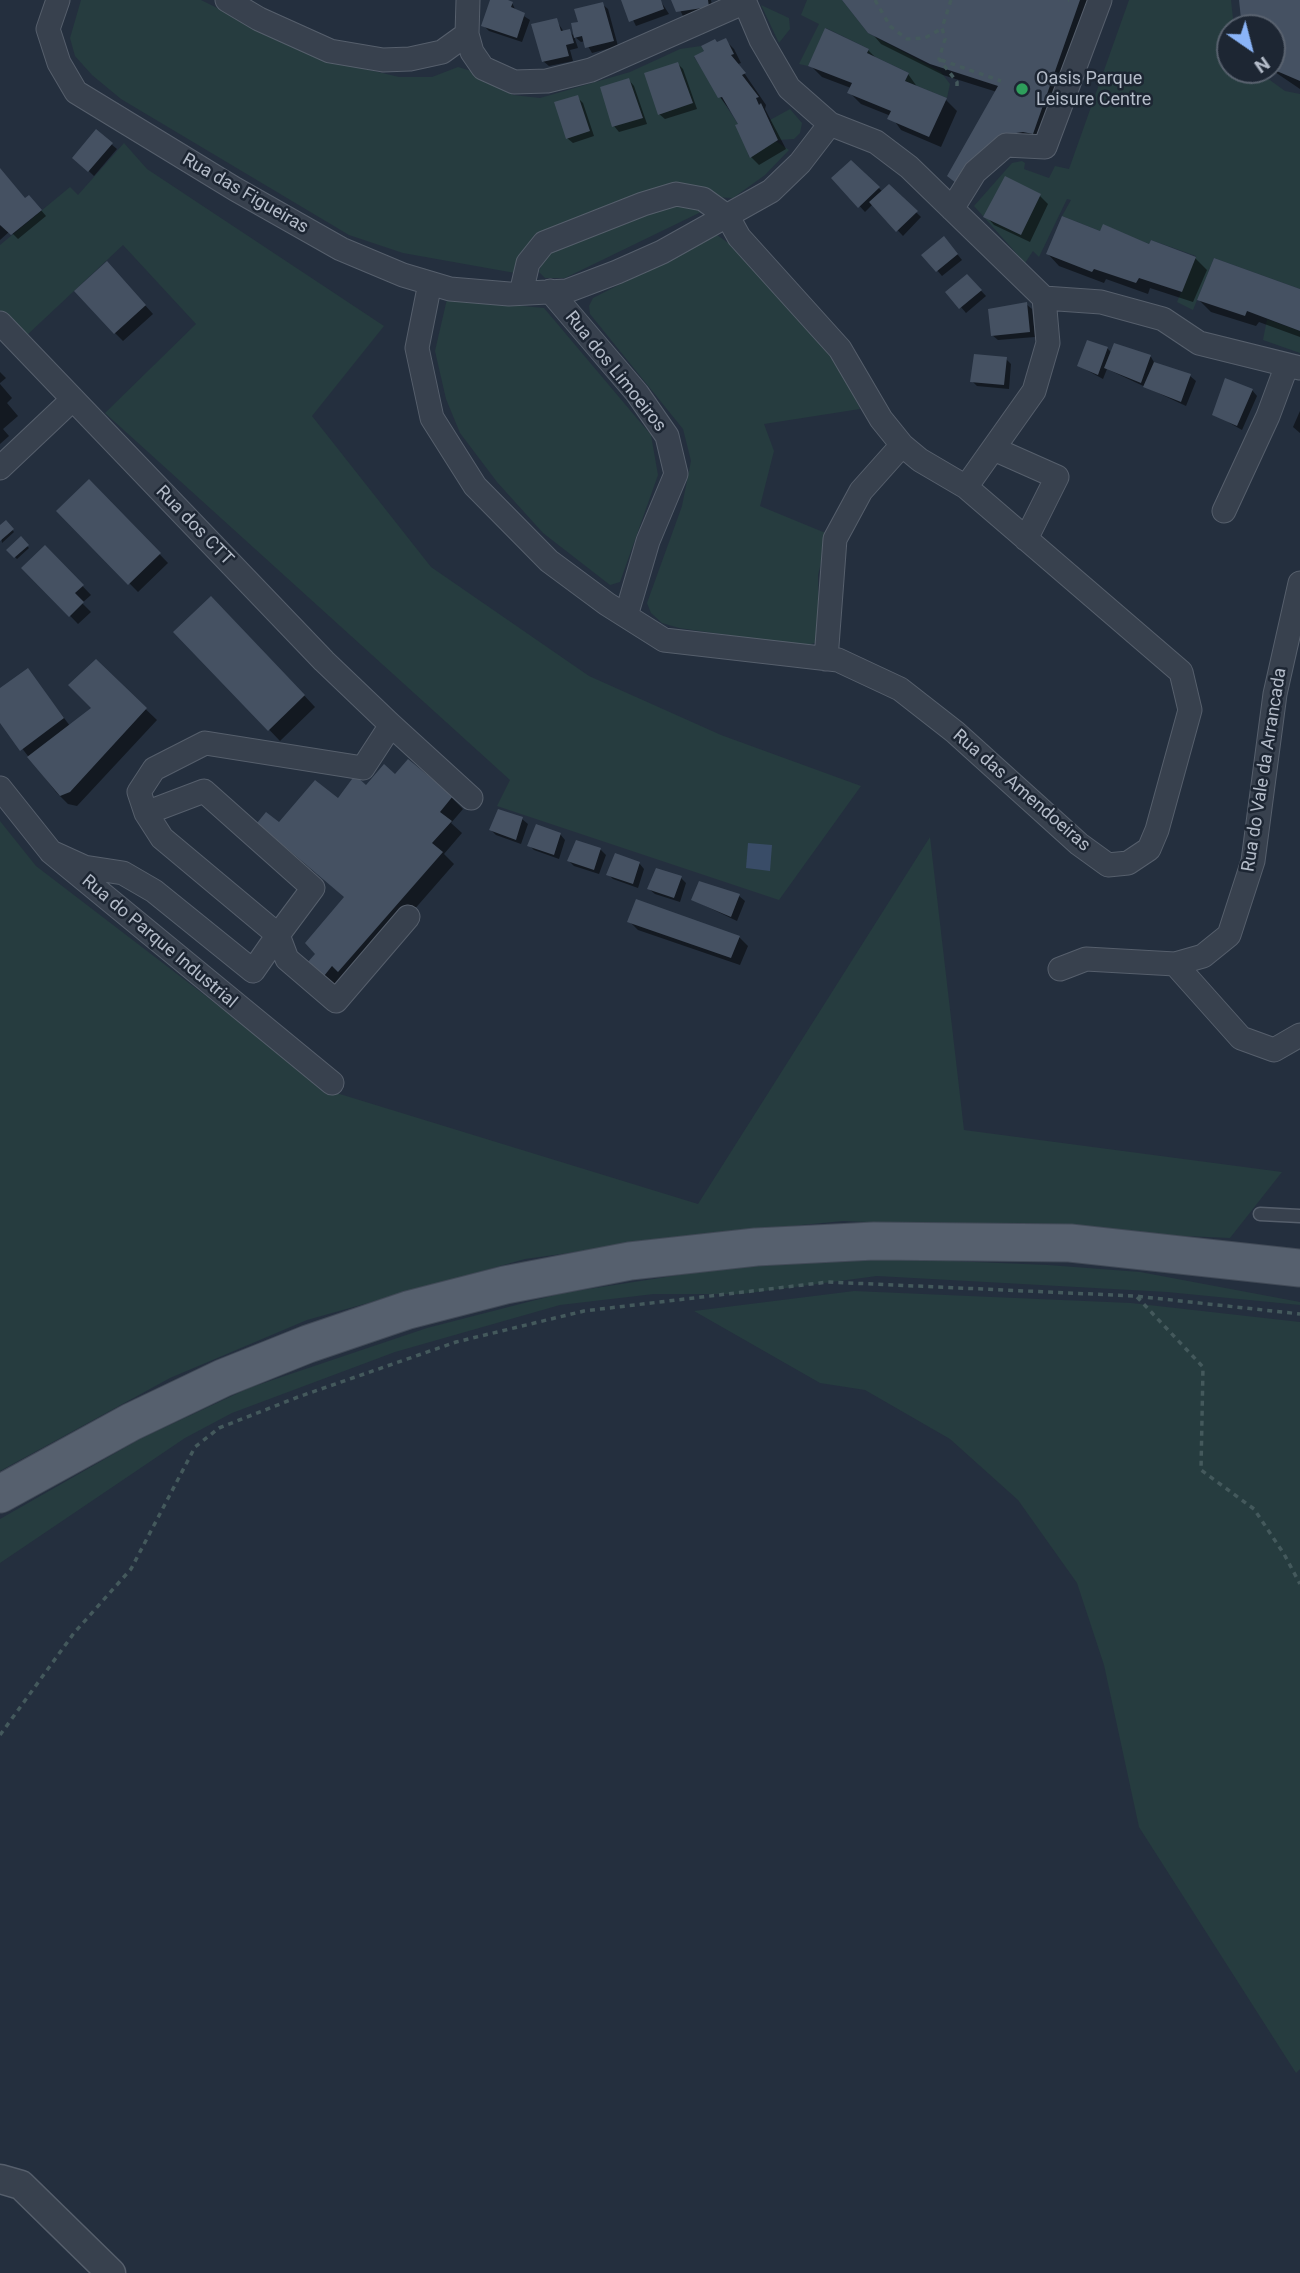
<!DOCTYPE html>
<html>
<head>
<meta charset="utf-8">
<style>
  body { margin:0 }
  #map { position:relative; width:1300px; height:2273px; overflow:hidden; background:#242f3e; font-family:Roboto,sans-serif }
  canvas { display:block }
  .north { position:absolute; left:1216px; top:14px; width:70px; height:70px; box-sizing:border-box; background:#1d2633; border:2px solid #59626f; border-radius:50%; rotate:145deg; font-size:19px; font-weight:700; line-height:28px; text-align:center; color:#b4bcc9 }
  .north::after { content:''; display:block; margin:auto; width:24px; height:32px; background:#8ab4f8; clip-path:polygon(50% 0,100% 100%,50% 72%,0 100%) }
</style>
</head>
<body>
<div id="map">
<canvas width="1300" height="2273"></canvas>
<div class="north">N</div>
</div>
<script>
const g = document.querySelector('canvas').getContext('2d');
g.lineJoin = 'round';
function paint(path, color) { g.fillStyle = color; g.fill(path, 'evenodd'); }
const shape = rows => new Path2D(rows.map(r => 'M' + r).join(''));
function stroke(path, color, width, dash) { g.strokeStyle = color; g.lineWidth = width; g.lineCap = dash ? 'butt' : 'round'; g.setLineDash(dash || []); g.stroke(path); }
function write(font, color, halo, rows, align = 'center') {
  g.font = font + ' Roboto,sans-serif'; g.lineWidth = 5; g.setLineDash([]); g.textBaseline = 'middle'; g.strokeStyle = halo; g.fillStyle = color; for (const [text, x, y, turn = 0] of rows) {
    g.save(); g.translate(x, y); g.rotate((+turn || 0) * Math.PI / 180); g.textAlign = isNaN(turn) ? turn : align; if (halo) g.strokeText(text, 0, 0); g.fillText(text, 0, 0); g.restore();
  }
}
const green = shape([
  [81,0,201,0,319,58,399,77,432,77,458,67,478,73,513,95,540,98,630,72,680,49,701,46,704,51,694,57,738,124,749,157,776,141,789,150,765,175,733,198,647,194,515,273,403,253,349,235,121,99,92,75,75,56,70,38],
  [807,0,842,0,868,33,941,72,950,84,947,98,905,81,909,73,867,53,869,49,826,28,808,66,799,64,819,24,801,15],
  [1129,0,1231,0,1234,28,1230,28,1230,70,1256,70,1285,91,1300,94,1300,289,1214,258,1193,310,1177,302,1196,256,1151,240,1149,244,1104,225,1100,231,1062,216,1071,200,1067,199,1039,257,1033,251,1025,263,974,206,1012,163,1022,161,1025,163,1024,169,1049,178,1055,166,1069,169],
  [761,5,789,18,790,29,779,43],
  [790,109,802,123,800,133,794,139,778,140,770,120],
  [124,143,147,169,384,326,312,416,431,567,589,676,721,735,861,786,779,900,497,806,510,780,105,413,196,324,123,245,26,336,0,310,0,245,70,187,78,195],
  [675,202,701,208,701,212,565,278,545,278,539,272,543,260,553,249],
  [717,235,734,247,787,301,842,372,860,409,764,424,774,451,760,506,828,534,818,575,819,627,815,643,803,646,679,628,662,623,651,613,647,603,682,506,691,461,683,429,590,314,589,306,593,298],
  [447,299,544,308,651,435,658,475,620,582,610,585,543,533,497,482,460,433,446,399,435,351],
  [1267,319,1300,331,1300,353,1263,340],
  [0,821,36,866,330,1091,698,1204,930,837,964,1130,1282,1172,1230,1238,843,1221,699,1235,525,1259,307,1320,170,1378,0,1471],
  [878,1258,1048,1265,1140,1272,1300,1302,1300,1305,1167,1292,877,1276,741,1294,654,1294,560,1305,395,1352,232,1413,185,1438,0,1563,0,1519,140,1439,249,1388,427,1328,563,1293,724,1268],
  [854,1291,1131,1303,1300,1322,1300,2069,1296,2073,1139,1827,1104,1665,1077,1583,1018,1500,950,1439,865,1390,820,1383,694,1311]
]);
const water = shape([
  [748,843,772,845,770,871,746,868]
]);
const shadow = shape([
  [492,0,512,3,516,11,530,20,522,42,489,31,483,25],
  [623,0,660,0,669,14,636,26],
  [675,0,711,0,713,12,683,16],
  [844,0,1095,0,1044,145,1002,155,977,190,997,92,943,75,881,44],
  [1241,0,1300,0,1300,89,1272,70,1272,28,1244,28],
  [602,4,608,9,618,46,592,53,585,41,581,42,575,37,580,24],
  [556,20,564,32,569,31,574,36,578,48,570,50,573,61,549,66,543,61],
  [725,40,734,49,741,63,738,64,766,105,765,109,786,149,759,165,751,157,740,124,720,97,717,43],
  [868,50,878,60,908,74,918,88,946,100,957,111,941,147,901,130,891,116,861,104,849,92,851,88,822,77,810,65],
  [678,64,683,69,697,109,665,119,659,114],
  [629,80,634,86,647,124,619,132,614,126],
  [577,97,583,103,594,136,573,143,567,138],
  [111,144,117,149,94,176,75,158],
  [851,162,883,192,889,186,921,217,903,236,873,204,865,212,834,178],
  [0,169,26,200,34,202,46,216,18,239,10,231,0,240],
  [1039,195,1048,204,1030,242,994,225,986,216],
  [1101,233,1195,258,1207,270,1193,302,1150,288,1148,294,1106,279,1104,283,1059,266,1048,254],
  [949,244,962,260,942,276,924,255],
  [115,272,153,314,123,341,115,333],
  [967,276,986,296,966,313,948,292],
  [1300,291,1300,337,1259,322,1256,326,1211,312,1199,300],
  [1026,304,1032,309,1035,337,998,340,992,335],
  [1115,345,1151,357,1155,364,1190,376,1196,381,1186,406,1107,369,1103,379,1079,366,1107,348,1112,353],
  [1006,359,1011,364,1009,389,977,386,972,381],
  [0,372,6,378,0,383],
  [0,384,12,398,7,403,18,416,3,429,9,436,0,444],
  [1252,390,1257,396,1242,430,1214,414],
  [1300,411,1300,433,1293,427],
  [89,481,168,563,138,592,58,511],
  [6,523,14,532,2,543,0,528],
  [20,539,29,548,17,559,8,550],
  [45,547,91,595,82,603,91,612,78,624,24,568],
  [223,609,315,707,280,741,176,632],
  [96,662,157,720,77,806,68,804,56,792,0,720,0,690,28,670,70,726,93,709],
  [395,776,451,797,463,809,451,823,462,833,444,854,454,864,351,982,336,986,321,974,318,954,346,898,259,823,279,825],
  [522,819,528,824,521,844,496,835,491,830],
  [560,834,565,840,559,859,534,850,529,845],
  [577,842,601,850,606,855,599,874,574,866,569,861],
  [639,863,644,869,638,888,613,879,608,874],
  [681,878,686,883,680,902,655,894,649,889],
  [700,883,739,896,745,901,737,921,693,900],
  [629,921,739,937,748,946,740,965,638,930]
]);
const building = shape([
  [490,0,508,0,513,2,511,7,525,13,517,38,481,26],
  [621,0,661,0,664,9,629,22],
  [671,0,708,0,709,7,676,12],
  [842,0,1080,0,1033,134,1023,132,1002,135,956,183,947,176,998,86,930,64,868,33],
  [1239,0,1300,0,1300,81,1272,69,1272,28,1242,28],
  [603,2,614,41,585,48,582,36,574,38,571,23,578,22,574,9],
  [557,18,561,31,570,29,574,43,566,45,569,56,542,62,531,24],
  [825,28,869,49,867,53,909,73,905,81,947,98,929,137,887,119,891,111,847,93,852,83,808,66],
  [726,38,734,54,731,55,746,73,742,75,759,97,756,98,759,105,761,103,778,140,750,158,735,125,738,124,722,97,718,98,694,56,704,51,701,46,715,39,717,42],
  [678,62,693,103,658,115,644,73],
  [629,78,643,118,612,127,600,87],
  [578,95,590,131,566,139,554,102],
  [96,129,113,143,88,172,72,158],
  [851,160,880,187,858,208,831,178],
  [0,168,25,198,29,195,42,210,11,235,0,225],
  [1005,176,1041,194,1021,235,983,217],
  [889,184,918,211,896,232,869,202],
  [1062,216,1100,231,1103,224,1149,244,1151,240,1196,257,1182,292,1139,278,1136,283,1094,269,1092,272,1046,254],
  [944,236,958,254,936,272,921,255],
  [1214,258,1300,289,1300,331,1247,311,1245,316,1197,300],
  [107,261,146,305,114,334,74,291],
  [967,274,982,290,959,309,945,292],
  [1027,302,1030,332,991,336,988,309],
  [1087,340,1108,347,1098,375,1077,366],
  [1114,343,1151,355,1141,383,1104,368],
  [974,354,1007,357,1004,385,970,382],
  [1154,362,1191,374,1181,402,1143,387],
  [1225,378,1253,389,1237,426,1212,415],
  [89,479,161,553,128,585,56,511],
  [6,520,14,529,0,541,0,525],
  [21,536,29,545,14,558,6,550],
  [45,545,84,585,75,593,84,602,69,617,21,568],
  [211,596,305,695,268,731,173,632],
  [96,659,147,708,70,792,60,796,27,757,91,708,68,685],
  [28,668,64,718,20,751,0,723,0,688],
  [408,759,453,796,440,812,452,821,432,843,443,852,338,972,332,966,324,976,307,963,315,954,305,943,344,897,257,823,266,812,279,822,315,780,338,798,355,775,366,785,384,764,395,774],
  [498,809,523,817,516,840,489,830],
  [536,824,561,833,554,855,527,846],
  [576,840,601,848,594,870,567,861],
  [615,853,640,862,633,884,606,875],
  [656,868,682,876,674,898,647,889],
  [699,881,740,894,731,917,691,900],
  [636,899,740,936,731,958,627,922]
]);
const path = shape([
  [875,0,890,26,907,39,925,38,941,29],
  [951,0,942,28,945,39,939,59,957,82,957,89],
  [1068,0,1069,0],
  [941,60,1001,81],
  [1137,1297,1203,1367,1201,1470,1254,1509,1284,1554,1300,1584],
  [0,1735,74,1633,131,1569,195,1447,219,1428,298,1397,456,1342,584,1311,828,1282,1135,1296,1300,1314]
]);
const service = shape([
  [1260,1214,1300,1216]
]);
const minor = shape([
  [58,0,48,29,59,63,76,92,235,189,341,249,403,275,450,289,509,294,567,291,617,272,662,252,771,191,800,163,830,124],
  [227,0,259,19,330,51,383,60,410,59,442,52,467,34],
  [468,0,467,34,472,52,483,68,514,82,547,81,591,70,745,2],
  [744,0,761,40,789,88,830,124,876,142,909,167,1044,298,1101,302,1163,319,1199,343,1300,368],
  [952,209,975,172,1006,145,1045,147,1100,0],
  [430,283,417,348,432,418,475,486,549,561,607,604,664,640,838,660,900,689,955,732,1079,844,1108,865,1128,863,1149,849,1157,830,1190,710,1181,672,966,487,920,460,902,445,881,419,840,349,739,237,728,217,703,199,676,194,643,204,544,243,528,263,521,293],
  [550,291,637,393,667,436,676,474,648,541,626,616],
  [0,323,324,661,391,725],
  [994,449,1057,477,1026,539],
  [0,468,73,399],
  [966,487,1034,391,1048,343,1044,298],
  [1224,511,1268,416,1287,365],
  [826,659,835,539,861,491,902,445],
  [0,788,51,852,332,1083],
  [146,813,139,792,154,769,205,743,363,768,391,725,471,798],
  [51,852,84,867,123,873,154,891,253,971,278,935,313,888,204,791,146,813,162,838,278,935,287,959,336,1001,408,917],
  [1175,964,1241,1038,1274,1050,1300,1035],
  [1060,969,1086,959,1175,964,1203,956,1229,935,1253,861,1275,694,1300,583]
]);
const tertiary = shape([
  [0,2179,21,2185,111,2273]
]);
const primary = shape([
  [0,1494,131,1422,223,1378,308,1344,408,1310,505,1285,630,1261,756,1247,874,1241,1070,1243,1300,1268]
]);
const markers = [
  [1022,89,7,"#2e9e5b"]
];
const poiNames = [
  ["Oasis Parque",1036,79],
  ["Leisure Centre",1036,100]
];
const streetNames = [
  ["Rua das Figueiras",245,194,30],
  ["Rua dos Limoeiros",615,372,51],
  ["Rua dos CTT",194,526,46],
  ["Rua do Vale da Arrancada",1265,770,-81],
  ["Rua das Amendoeiras",1021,791,41],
  ["Rua do Parque Industrial",159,942,40]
];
paint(green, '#263c3f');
paint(water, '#394c67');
paint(shadow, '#0007');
paint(building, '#455162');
stroke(service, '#565f6c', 15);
stroke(minor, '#565f6c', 25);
stroke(tertiary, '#565f6c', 31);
stroke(primary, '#414a57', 39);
stroke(path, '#44595c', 3.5, [5, 5]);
stroke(service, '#38414e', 12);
stroke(minor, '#38414e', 23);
stroke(tertiary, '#38414e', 28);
stroke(primary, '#56606e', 37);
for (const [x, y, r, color] of markers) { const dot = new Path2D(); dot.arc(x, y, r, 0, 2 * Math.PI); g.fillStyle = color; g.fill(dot); stroke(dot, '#1d2633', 2.5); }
write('18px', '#b4bcc9', '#1d2633', poiNames, 'left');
write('18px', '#b4bcc9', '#1d2633', streetNames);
</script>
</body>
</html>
